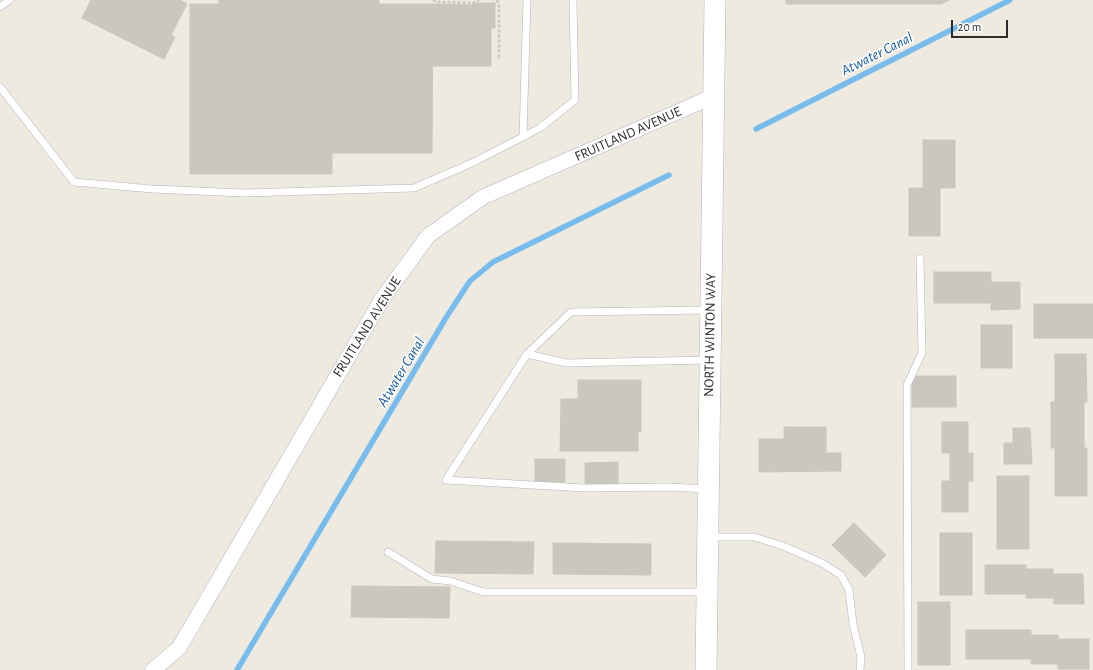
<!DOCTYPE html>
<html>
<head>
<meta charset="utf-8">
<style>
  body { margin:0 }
  #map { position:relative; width:1093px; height:670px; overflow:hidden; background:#eeeae0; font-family:"Alegreya Sans",sans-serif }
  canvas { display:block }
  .scale { position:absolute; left:951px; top:20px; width:57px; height:18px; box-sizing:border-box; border:2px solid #2d2d2d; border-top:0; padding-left:5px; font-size:12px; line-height:14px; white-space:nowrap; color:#2d2d2d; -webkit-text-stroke:3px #fff; paint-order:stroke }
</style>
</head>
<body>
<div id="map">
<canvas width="1093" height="670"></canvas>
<div class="scale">20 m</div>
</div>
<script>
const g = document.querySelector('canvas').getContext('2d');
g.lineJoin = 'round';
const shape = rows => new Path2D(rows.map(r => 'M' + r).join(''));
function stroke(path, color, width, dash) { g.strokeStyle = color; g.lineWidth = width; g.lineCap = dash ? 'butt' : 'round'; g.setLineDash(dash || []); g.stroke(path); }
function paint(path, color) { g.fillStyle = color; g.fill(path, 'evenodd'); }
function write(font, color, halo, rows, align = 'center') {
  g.font = font + ' "Alegreya Sans",sans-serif'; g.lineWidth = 3; g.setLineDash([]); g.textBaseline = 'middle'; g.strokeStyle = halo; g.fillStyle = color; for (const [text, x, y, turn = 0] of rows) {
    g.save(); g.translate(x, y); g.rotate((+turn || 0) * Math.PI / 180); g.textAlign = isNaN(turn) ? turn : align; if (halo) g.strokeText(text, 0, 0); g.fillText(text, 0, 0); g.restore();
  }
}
const stream = shape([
  [756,129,1010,0],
  [237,670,447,316,470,281,493,262,669,175]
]);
const building = shape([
  [91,0,180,0,187,4,171,35,175,37,164,59,82,18,91,0],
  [219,0,379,0,379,4,433,4,432,153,332,153,332,174,190,174,190,4,219,4,219,0],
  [786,0,949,0,941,4,786,4,786,0],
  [473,3,495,3,495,28,491,28,491,66,433,66,433,4,473,5,473,3],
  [923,140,955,140,955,188,940,188,940,236,909,236,909,188,923,188,923,140],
  [934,272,991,272,991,282,1020,282,1020,309,991,310,991,303,934,303,934,272],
  [1034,304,1093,304,1093,338,1034,338,1034,304],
  [981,325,1012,325,1012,368,981,368,981,325],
  [1055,354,1086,354,1087,402,1084,402,1084,448,1087,448,1087,496,1055,496,1055,448,1051,448,1051,402,1055,402,1055,354],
  [912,376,956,376,956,407,912,407,912,376],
  [578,380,641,380,641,432,638,432,638,451,560,451,561,399,578,399,578,380],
  [942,422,968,422,968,453,973,453,973,481,968,481,968,512,942,512,942,481,950,481,950,453,942,453,942,422],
  [784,427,826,427,826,453,841,453,841,471,759,472,759,439,784,439,784,427],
  [1013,428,1030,428,1032,464,1004,464,1004,443,1013,443,1013,428],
  [535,459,565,459,565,482,535,482,535,459],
  [618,462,618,488,585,488,585,463,618,462],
  [997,476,1029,476,1029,549,997,549,997,476],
  [854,523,886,555,865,577,832,545,854,523],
  [940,533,972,533,972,595,940,595,940,533],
  [436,541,534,542,533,574,435,573,436,541],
  [553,543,651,544,651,575,553,574,553,543],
  [985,565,1026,565,1026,569,1053,569,1053,574,1083,574,1084,604,1054,604,1054,598,1026,598,1026,594,985,594,985,565],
  [352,586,450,587,449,618,351,617,352,586],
  [918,602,950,602,950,665,918,665,918,602],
  [966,630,1031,630,1031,635,1058,635,1058,639,1089,639,1089,669,1058,669,1058,664,1031,664,1031,659,966,659,966,630]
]);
const path = shape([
  [433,0,437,2,473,3,479,0],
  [497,0,499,5,499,60]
]);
const lane = shape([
  [0,7,10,0],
  [0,87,74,182,152,189,244,193,414,188,472,163,540,128,575,100,573,0],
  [523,137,527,0],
  [527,354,566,363,709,360],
  [707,489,669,487,584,488,446,480,527,354,571,312,708,310],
  [710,537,754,537,783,546,822,563,841,575,849,590,853,624,861,657,860,670],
  [388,552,432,579,450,581,483,592,704,592],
  [908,670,907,385,922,353,920,258]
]);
const street = shape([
  [153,670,179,648,382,299,428,236,483,197,714,96]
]);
const secondary = shape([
  [706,670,715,0]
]);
const streetNames = [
  ["FRUITLAND AVENUE",628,134,-24],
  ["FRUITLAND AVENUE",367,327,-58],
  ["NORTH WINTON WAY",710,335,-89]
];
const waterNames = [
  ["Atwater Canal",877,54,-27],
  ["Atwater Canal",401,372,-59]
];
stroke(stream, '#77bcec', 5.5);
paint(building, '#cac8be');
stroke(building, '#cac6b9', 1);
stroke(lane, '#b3b4c0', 8);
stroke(street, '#b3b4c0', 16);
stroke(secondary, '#b3b4c0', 22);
stroke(path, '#c8c8c8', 2.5, [3, 2]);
stroke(lane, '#fff', 7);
stroke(street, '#fff', 15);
stroke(secondary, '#fff', 21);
write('14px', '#2d2d2d', '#fff', streetNames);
write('italic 15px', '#12589c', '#fff', waterNames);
</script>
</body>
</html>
